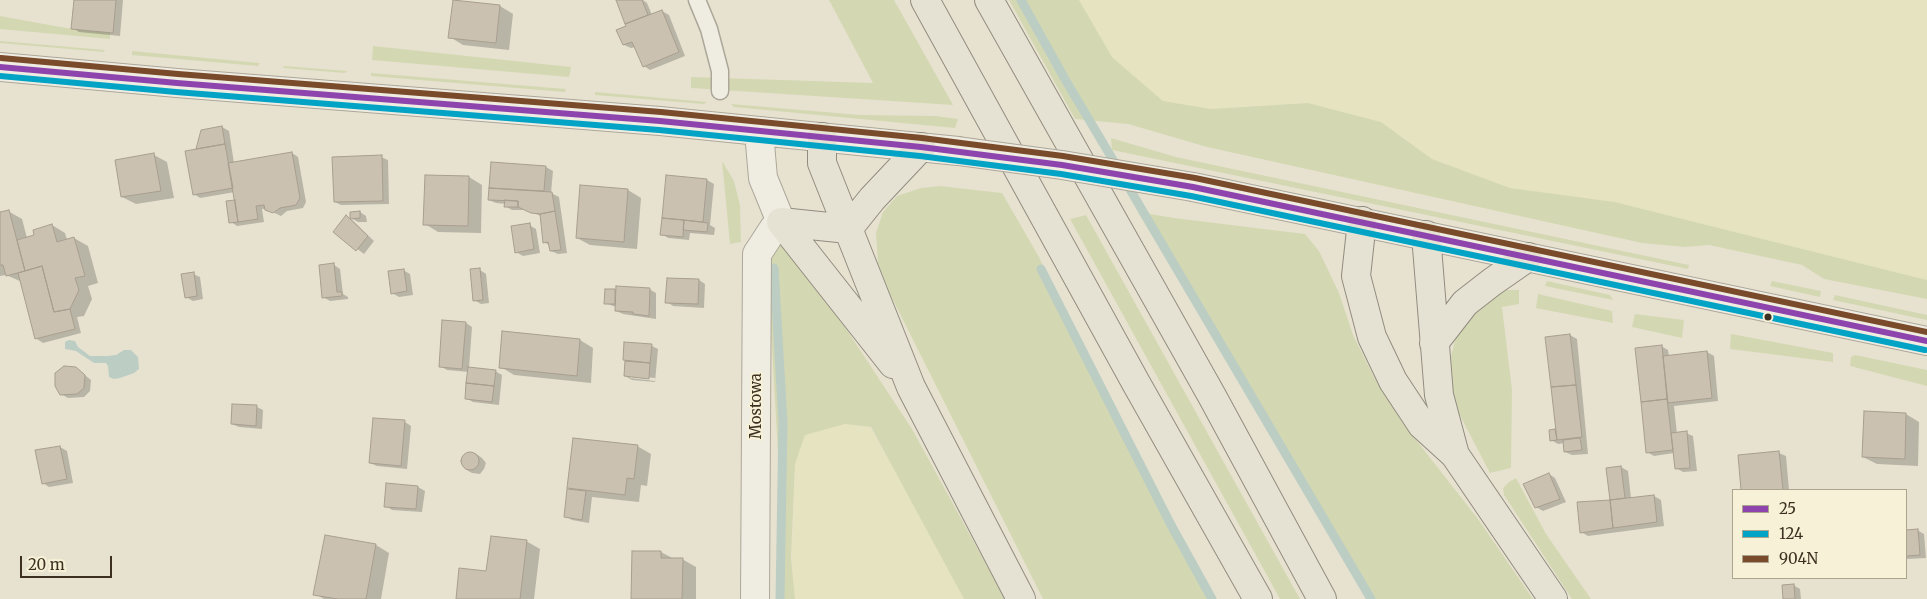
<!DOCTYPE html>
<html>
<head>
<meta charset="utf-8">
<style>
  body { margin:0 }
  #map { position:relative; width:1927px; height:599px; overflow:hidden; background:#e7e2d0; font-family:Merriweather,serif }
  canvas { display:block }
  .legend { position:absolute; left:1732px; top:489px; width:175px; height:90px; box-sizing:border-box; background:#f7f1d7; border:1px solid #ada48e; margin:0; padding:6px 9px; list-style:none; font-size:15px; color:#3d3020 }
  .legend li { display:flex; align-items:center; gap:10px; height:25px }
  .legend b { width:25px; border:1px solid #ada48e }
  .scale { position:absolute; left:20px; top:556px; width:92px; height:22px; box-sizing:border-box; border:2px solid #3d3020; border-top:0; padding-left:6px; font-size:15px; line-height:18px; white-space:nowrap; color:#3d3020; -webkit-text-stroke:4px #f7f1d7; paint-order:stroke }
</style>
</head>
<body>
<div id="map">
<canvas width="1927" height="599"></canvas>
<ul class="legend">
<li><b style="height:6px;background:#8e44ad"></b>25</li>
<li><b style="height:6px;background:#03a3c5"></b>124</li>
<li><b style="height:6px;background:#7a4b2a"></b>904N</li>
</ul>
<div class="scale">20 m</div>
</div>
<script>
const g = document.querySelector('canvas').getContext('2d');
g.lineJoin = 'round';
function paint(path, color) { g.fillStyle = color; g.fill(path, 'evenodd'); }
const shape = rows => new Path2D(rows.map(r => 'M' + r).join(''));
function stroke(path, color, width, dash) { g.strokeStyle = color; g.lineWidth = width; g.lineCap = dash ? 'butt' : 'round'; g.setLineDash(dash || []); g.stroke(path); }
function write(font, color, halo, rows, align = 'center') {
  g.font = font + ' Merriweather,serif'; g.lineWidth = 4; g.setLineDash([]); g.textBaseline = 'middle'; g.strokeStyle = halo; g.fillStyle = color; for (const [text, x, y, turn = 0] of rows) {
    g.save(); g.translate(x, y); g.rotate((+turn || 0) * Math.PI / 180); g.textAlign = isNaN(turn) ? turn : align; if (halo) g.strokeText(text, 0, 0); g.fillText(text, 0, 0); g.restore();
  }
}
const farmland = shape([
  [1079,0,1927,0,1927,280,1615,202,1510,188,1432,159,1381,122,1308,103,1211,109,1162,101,1112,57],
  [845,424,870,427,967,599,793,599,791,575,795,464,805,435]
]);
const green = shape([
  [829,0,894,0,953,105,691,88,691,77,873,83],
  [1009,0,1079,0,1112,57,1163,101,1211,109,1308,103,1381,122,1432,159,1510,188,1615,202,1927,280,1927,299,1824,279,1802,265,1709,245,1685,247,1642,243,1207,147,1128,124,1075,119],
  [0,16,66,28,110,32,110,39,0,29],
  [0,41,105,50,104,52,0,43],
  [373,46,571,67,569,77,372,60],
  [132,51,260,63,258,66,132,55],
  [284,66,347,71,345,73,283,68],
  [371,73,566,89,565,92,371,76],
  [595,92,707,102,704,104,595,95],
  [731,104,860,115,936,116,958,119,955,128,734,107],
  [1111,138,1176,157,1689,265,1688,269,1112,150],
  [722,161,734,181,740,205,741,242,730,244],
  [940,186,1002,193,1039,257,1097,384,1174,538,1209,599,1043,599,891,296,878,263,876,233,883,212,897,196,921,188],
  [1138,212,1174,218,1305,234,1319,251,1339,293,1353,335,1374,377,1402,422,1478,519,1533,599,1368,599,1307,486,1253,404],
  [1086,215,1300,599,1280,599,1070,219],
  [791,245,912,429,1005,599,964,599,871,427,845,424,805,435,795,464,791,558,795,599,778,599,778,454,768,275,770,253,777,246],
  [1547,281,1610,295,1613,300,1545,286],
  [1772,281,1821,291,1820,297,1770,286],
  [1497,290,1519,290,1519,304,1502,307,1512,390,1511,468,1490,473,1454,404,1448,368,1457,333,1478,304],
  [1538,294,1612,311,1613,323,1536,308],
  [1835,295,1927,315,1927,320,1833,300],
  [1635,314,1684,320,1682,338,1632,327],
  [1731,334,1833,353,1833,362,1730,349],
  [1855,355,1927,370,1927,386,1850,366,1851,357],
  [1516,478,1546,534,1591,599,1572,599,1504,495,1503,488,1509,482]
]);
const water = shape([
  [69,340,75,341,78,347,90,356,107,356,116,355,124,350,131,350,138,357,139,369,134,373,120,378,114,379,109,377,108,366,106,363,94,363,76,351,65,349,65,342]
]);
const shadow = shape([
  [75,0,123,0,120,36,79,32,73,28],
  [617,0,643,0,647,3,652,15,662,11,669,15,685,56,650,70,644,66,636,47,631,48,624,45,628,27],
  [454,2,500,6,513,14,509,50,463,45,450,37],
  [222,127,229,131,234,163,292,153,298,157,306,202,303,208,287,211,281,216,266,209,262,209,264,222,237,226,231,222,236,201,235,192,200,198,194,194,197,150,202,131],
  [154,155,167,162,174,198,136,204,122,197],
  [381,157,388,160,389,204,341,205,335,202],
  [492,163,546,167,553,171,551,193,559,197,567,253,558,254,551,251,549,245,544,242,541,216,526,210,512,210,505,206,506,204,496,203,489,200],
  [426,176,469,177,482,185,481,233,438,232,425,224],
  [667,177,707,180,714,184,710,225,715,228,714,235,690,233,689,240,668,238,662,234],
  [628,190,641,198,637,249,590,245,577,238],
  [8,211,22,219,27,238,36,236,52,225,65,233,67,240,74,238,88,246,98,283,88,286,92,299,84,316,77,317,81,333,43,343,37,339,22,282,6,275,0,276,0,212,2,213],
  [360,212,366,216,367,222,358,222,351,218],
  [352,220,374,241,364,254,334,231],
  [529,225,536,229,540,253,523,256,516,252],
  [334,265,340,269,343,294,348,297,348,299,330,301,323,297],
  [403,270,410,274,413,295,399,297,392,293],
  [480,270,486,274,489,303,481,304,474,300],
  [193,274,200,277,203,299,193,301,186,297],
  [699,280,705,284,704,308,673,306,667,302],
  [649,289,656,293,656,319,623,314,616,311,616,307,605,303,606,290],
  [466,323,472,327,469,368,495,371,502,375,499,405,473,402,466,398,469,372,447,370,440,366],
  [1570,335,1577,339,1588,454,1572,455,1565,452,1565,443,1558,444,1551,440,1550,431,1557,430,1546,338],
  [580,340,593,348,591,383,514,375,501,367],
  [652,346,658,349,655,382,632,380,625,376,626,361,624,359],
  [630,376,655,378,655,381,630,378],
  [1661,346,1668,350,1669,356,1707,352,1714,356,1718,401,1674,406,1677,434,1686,433,1693,436,1697,471,1683,472,1676,468,1674,453,1654,456,1647,452],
  [76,368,91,380,90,391,84,397,68,398,61,394],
  [257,407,263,410,262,429,239,427,232,424],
  [1865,413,1906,414,1919,422,1918,466,1877,464,1863,457],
  [405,422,411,426,407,469,377,466,370,463],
  [637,446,651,454,647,486,641,485,639,502,592,497,589,523,572,520,565,516,575,492,569,488],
  [60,447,67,451,73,483,49,487,43,483],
  [469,453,475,453,482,458,486,463,484,469,480,474,472,473,465,469,462,463,462,457],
  [1779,453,1786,456,1789,490,1743,490,1739,456],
  [1621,467,1628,471,1631,498,1654,496,1661,500,1664,526,1588,536,1581,532,1611,501,1608,469],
  [1549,474,1555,478,1566,502,1543,511,1536,507],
  [388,485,418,487,425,491,422,512,392,510,386,506],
  [1917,530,1924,534,1926,558,1906,559,1906,531],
  [326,536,376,545,389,553,381,599,324,599,315,594],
  [526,541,540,549,534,599,457,599],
  [661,552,674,559,682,559,696,567,696,599,632,599],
  [1793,585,1800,589,1801,599,1785,599]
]);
const stream = shape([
  [1021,0,1066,81,1119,170],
  [1125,181,1371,599],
  [774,268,783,422,780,599],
  [1041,269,1171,525,1212,599]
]);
const building = shape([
  [74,0,116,0,113,33,71,29,74,0],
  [453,0,500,5,496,43,448,38,453,0],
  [616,0,642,0,648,15,625,24,616,0],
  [662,10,679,52,643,67,632,42,623,45,616,30,626,26,625,24,662,10],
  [222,126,225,144,196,149,201,130,222,126],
  [225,144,233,188,193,195,185,151,225,144],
  [292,152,300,198,296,205,280,208,273,213,265,210,264,205,256,206,258,219,238,222,228,163,292,152],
  [154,153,161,191,121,197,115,160,154,153],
  [382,155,383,201,334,202,332,157,382,155],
  [491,162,546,166,544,191,489,188,491,162],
  [425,175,469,176,468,226,423,225,425,175],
  [666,175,707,179,703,222,662,218,666,175],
  [580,185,628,189,624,242,576,238,580,185],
  [489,188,552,192,555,211,540,214,531,213,518,207,518,201,488,200,489,188],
  [235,200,238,222,229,223,226,201,235,200],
  [505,200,518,201,518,207,504,207,505,200],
  [9,210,25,271,6,276,3,265,0,265,0,212,9,210],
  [360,211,360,218,350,219,350,212,360,211],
  [555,211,561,250,550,251,548,242,543,243,540,214,555,211],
  [346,215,368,236,356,251,333,232,346,215],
  [662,218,684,220,683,237,660,235,662,218],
  [684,220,708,223,707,232,683,230,684,220],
  [530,223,534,249,515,253,511,226,530,223],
  [52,224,57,242,74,237,85,276,75,278,79,290,70,309,54,312,42,266,25,271,17,240,34,235,33,230,52,224],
  [334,263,337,292,342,292,342,296,322,298,319,265,334,263],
  [42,266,54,312,70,309,75,329,35,339,18,273,42,266],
  [480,268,483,300,473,301,470,269,480,268],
  [404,269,407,291,391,294,388,271,404,269],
  [194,272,197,296,185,298,181,274,194,272],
  [667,278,699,279,698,304,665,303,667,278],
  [616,286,650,288,649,316,633,314,633,312,615,311,616,286],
  [605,289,615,289,615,304,604,304,605,289],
  [442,320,466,322,462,369,439,367,442,320],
  [502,331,580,339,577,376,499,368,502,331],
  [1570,334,1576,385,1551,387,1545,337,1570,334],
  [624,342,652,344,650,363,623,360,624,342],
  [1662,345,1667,399,1641,402,1635,348,1662,345],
  [1707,351,1712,398,1668,403,1663,356,1707,351],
  [625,361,650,363,649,379,624,376,625,361],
  [64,366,76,367,85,375,84,388,77,394,60,395,55,386,55,373,64,366],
  [468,367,496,370,494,386,466,383,468,367],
  [466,383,494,386,492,402,465,399,466,383],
  [1576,385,1582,437,1557,440,1551,387,1576,385],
  [1667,399,1673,450,1646,453,1641,402,1667,399],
  [232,404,257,405,256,426,231,424,232,404],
  [1864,411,1906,413,1905,459,1862,457,1864,411],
  [373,418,405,420,401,466,369,463,373,418],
  [1555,429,1557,440,1550,441,1549,430,1555,429],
  [1687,431,1690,468,1675,469,1671,433,1687,431],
  [573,438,638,445,634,479,627,478,625,495,567,488,573,438],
  [1580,438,1582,450,1564,452,1563,440,1580,438],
  [60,446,67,479,42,484,35,450,60,446],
  [1779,451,1783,490,1741,490,1738,455,1779,451],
  '461 461a9 9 0 1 1 18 0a9 9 0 1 1-18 0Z',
  [1621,466,1625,498,1610,500,1606,468,1621,466],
  [1549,473,1560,499,1535,508,1523,484,1549,473],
  [386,483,418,486,416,509,384,507,386,483],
  [567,489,586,491,582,520,564,517,567,489],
  [1654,495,1657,522,1613,528,1610,500,1654,495],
  [1610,500,1613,528,1580,533,1577,502,1610,500],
  [1918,529,1920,555,1906,556,1906,530,1918,529],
  [325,535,376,544,366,599,338,599,313,595,325,535],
  [491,536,527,540,520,599,456,599,459,568,486,571,491,536],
  [632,551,661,551,661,558,683,558,682,599,631,599,632,551],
  [1794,584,1795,599,1783,599,1782,585,1794,584]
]);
const service = shape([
  [697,0,709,29,720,71,720,91]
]);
const minor = shape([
  [755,599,757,254,774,228,781,222]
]);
const tertiary = shape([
  [0,67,177,83,660,121,958,151],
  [759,132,763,178,781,222],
  [1193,187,1927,341]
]);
const primary = shape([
  [925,0,1136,383,1258,599],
  [989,0,1212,396,1322,599],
  [822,137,822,163,911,387,1021,599],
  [1362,221,1356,276,1372,337,1393,381,1422,425,1455,455,1553,599],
  [781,222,893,364],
  [781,222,848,229,872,199,921,147],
  [1426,235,1439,395,1455,455],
  [1434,343,1465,303,1492,282,1528,257]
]);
const tertiaryBridge = shape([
  [958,151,1062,165,1193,187]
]);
const bus1 = shape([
  [0,67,177,83,660,121,921,147,1062,165,1193,187,1927,341]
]);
const bus2 = shape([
  [0,76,176,92,659,130,920,156,1061,174,1191,196,1925,350]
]);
const bus3 = shape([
  [1,58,178,74,661,112,922,138,1063,156,1195,178,1927,332]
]);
const markers = [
  [1768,317,4.5,"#3d3020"]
];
const streetNames = [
  ["Mostowa",757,406,-90]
];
paint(farmland, '#e6e3c1');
paint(green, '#d4d8b2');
paint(water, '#bccdc3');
paint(shadow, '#0003');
stroke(stream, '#bccdc3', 9);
paint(building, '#cbc1b1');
stroke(building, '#a89e8f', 1);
stroke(service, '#ada799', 19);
stroke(minor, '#ada799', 30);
stroke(tertiary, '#ada799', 30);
stroke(primary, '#928c80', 30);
stroke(service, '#efece2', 16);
stroke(minor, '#efece2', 28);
stroke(tertiary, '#efece2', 28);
stroke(primary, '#e6e2d3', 28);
stroke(tertiaryBridge, '#ada799', 30, []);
stroke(tertiaryBridge, '#efece2', 28);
stroke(bus1, '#8e44ad', 6);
stroke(bus2, '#03a3c5', 6);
stroke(bus3, '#7a4b2a', 6);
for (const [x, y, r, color] of markers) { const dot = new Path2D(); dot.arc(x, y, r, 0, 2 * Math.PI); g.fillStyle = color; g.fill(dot); stroke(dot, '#f7f1d7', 2); }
write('15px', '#3d3020', '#f7f1d7', streetNames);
</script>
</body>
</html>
